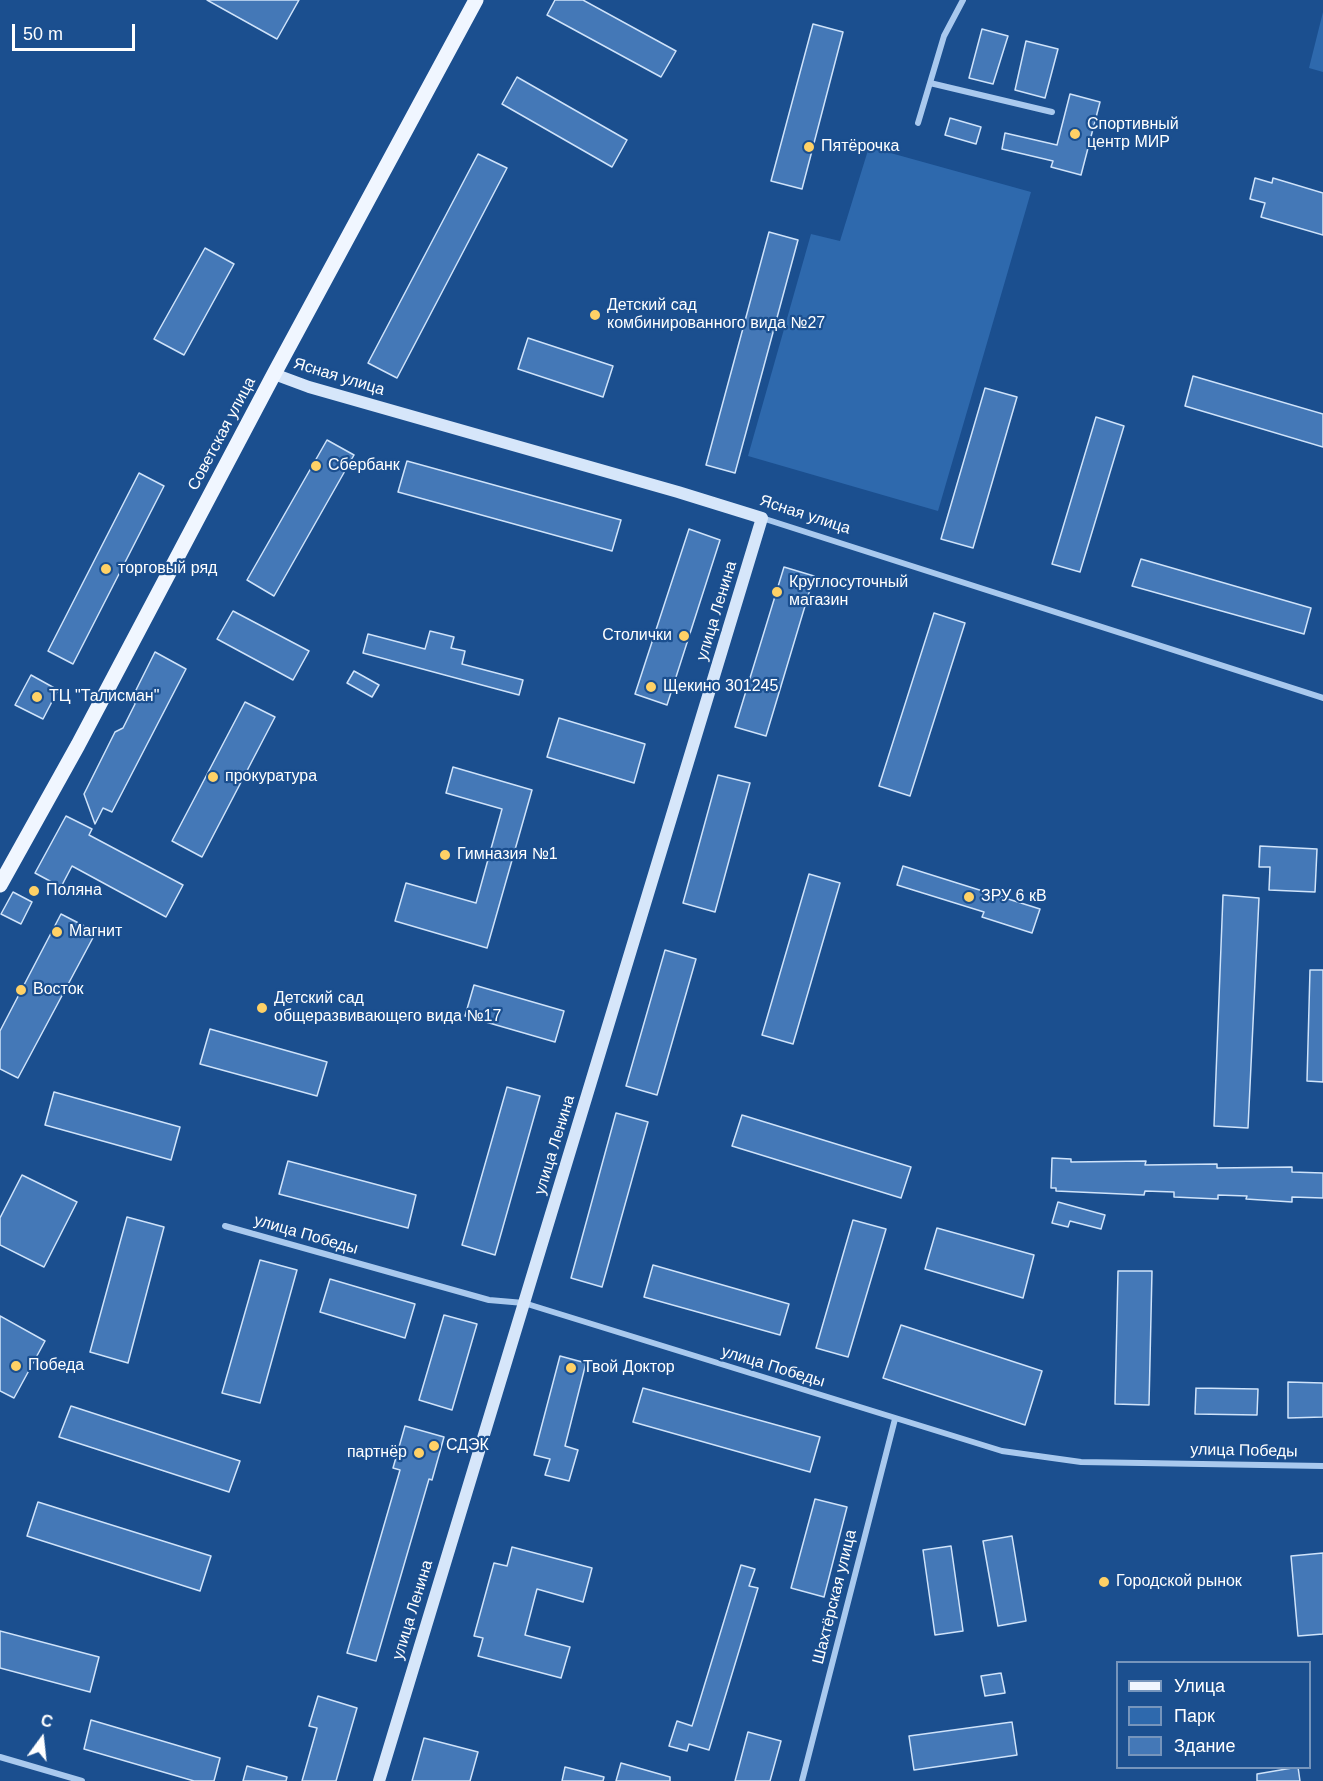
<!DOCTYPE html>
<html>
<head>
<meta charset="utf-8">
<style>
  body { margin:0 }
  #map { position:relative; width:1323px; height:1781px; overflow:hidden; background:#1b4f8f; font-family:Helvetica,sans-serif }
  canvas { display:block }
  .legend { position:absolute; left:1116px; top:1661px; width:195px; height:108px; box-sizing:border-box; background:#1b4f8f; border:2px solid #7695bc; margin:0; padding:8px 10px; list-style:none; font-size:18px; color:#fff }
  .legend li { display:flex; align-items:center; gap:12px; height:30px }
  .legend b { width:30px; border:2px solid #7695bc }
  .north { position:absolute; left:12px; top:1709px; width:60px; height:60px; -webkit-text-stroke:4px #1b4f8f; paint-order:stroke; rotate:15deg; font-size:16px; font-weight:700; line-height:24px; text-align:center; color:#fff }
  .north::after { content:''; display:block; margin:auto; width:21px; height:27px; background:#fff; clip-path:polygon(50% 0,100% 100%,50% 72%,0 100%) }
  .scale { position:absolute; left:12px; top:24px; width:123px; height:27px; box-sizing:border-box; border:3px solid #fff; border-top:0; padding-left:8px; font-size:18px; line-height:21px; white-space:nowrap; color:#fff; -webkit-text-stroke:4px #1b4f8f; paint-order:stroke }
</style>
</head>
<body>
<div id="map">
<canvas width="1323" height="1781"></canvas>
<ul class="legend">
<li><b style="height:8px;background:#f0f6ff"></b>Улица</li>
<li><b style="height:16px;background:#2e69ad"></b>Парк</li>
<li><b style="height:16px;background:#4478b7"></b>Здание</li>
</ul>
<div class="north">С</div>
<div class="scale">50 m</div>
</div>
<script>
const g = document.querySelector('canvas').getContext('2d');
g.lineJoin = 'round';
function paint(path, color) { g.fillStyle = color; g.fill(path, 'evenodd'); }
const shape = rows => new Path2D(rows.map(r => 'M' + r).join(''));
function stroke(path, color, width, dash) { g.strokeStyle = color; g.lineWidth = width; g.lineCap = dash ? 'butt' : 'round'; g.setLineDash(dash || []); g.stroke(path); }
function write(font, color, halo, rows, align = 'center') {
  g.font = font + ' Helvetica,sans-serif'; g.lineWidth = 4.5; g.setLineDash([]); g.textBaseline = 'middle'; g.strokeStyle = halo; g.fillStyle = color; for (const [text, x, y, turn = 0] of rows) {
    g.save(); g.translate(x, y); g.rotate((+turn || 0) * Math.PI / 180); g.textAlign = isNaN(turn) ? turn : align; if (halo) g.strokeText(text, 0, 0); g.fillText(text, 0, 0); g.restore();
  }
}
const green = shape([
  [1323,12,1323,72,1309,68],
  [869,147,1031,192,938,511,748,456,811,234,840,241]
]);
const building = shape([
  [207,0,299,0,277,39,207,0],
  [555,0,583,0,676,51,661,77,547,15,555,0],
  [813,24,843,32,802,189,771,181,813,24],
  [982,29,1008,36,993,84,969,78,982,29],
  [1026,41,1058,49,1045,98,1015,90,1026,41],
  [517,77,627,140,612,167,502,104,517,77],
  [1070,94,1100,102,1081,175,1051,167,1053,161,1002,149,1005,133,1057,145,1070,94],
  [950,118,981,127,976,144,945,135,950,118],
  [478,154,507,168,397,378,368,363,478,154],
  [1255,178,1272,183,1273,178,1323,193,1323,235,1261,217,1265,203,1250,199,1255,178],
  [769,232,798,240,735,473,706,465,769,232],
  [205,248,234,264,184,355,154,339,205,248],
  [528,338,613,366,603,397,518,369,528,338],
  [1193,376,1323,414,1323,447,1185,406,1193,376],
  [985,388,1017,397,973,548,941,539,985,388],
  [1096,417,1124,426,1080,572,1052,564,1096,417],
  [327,440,354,455,274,596,247,580,327,440],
  [407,461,621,520,612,551,398,492,407,461],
  [139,473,164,486,73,664,48,651,139,473],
  [689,529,720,540,667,705,635,694,689,529],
  [1141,559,1311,608,1304,634,1132,586,1141,559],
  [784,567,814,576,766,736,735,727,784,567],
  [233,611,309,651,293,680,217,639,233,611],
  [934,613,965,623,910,796,879,786,934,613],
  [430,631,454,637,451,648,465,651,462,664,523,680,519,695,363,653,368,634,425,649,430,631],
  [155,652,186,669,112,812,103,808,95,824,84,794,115,732,123,728,135,704,132,698,155,652],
  [354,671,379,685,372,697,347,683,354,671],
  [31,675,58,690,43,719,15,705,31,675],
  [245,702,275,717,202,857,172,841,245,702],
  [559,718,645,744,634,783,547,757,559,718],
  [453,767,532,790,487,948,395,921,406,883,476,903,502,809,446,793,453,767],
  [718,775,750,783,715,912,683,903,718,775],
  [66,816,92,829,89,835,183,885,166,917,72,866,61,887,35,873,66,816],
  [1260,846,1317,849,1315,892,1269,890,1270,867,1259,867,1260,846],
  [903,866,1040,909,1032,933,982,917,984,912,897,885,903,866],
  [809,874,840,883,793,1044,762,1035,809,874],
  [13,892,32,902,21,924,1,914,13,892],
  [1223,895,1259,898,1248,1128,1214,1126,1223,895],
  [61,914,96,932,18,1078,0,1069,0,1031,61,914],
  [665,950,696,959,657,1095,626,1086,665,950],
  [1310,970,1323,970,1323,1082,1307,1081,1310,970],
  [474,985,564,1011,555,1042,465,1016,474,985],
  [210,1029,327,1062,317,1096,200,1064,210,1029],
  [507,1087,540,1096,495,1255,462,1245,507,1087],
  [54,1092,180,1127,171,1160,45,1125,54,1092],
  [616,1113,648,1122,602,1287,571,1278,616,1113],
  [742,1115,911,1167,901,1198,732,1146,742,1115],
  [1052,1158,1071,1159,1071,1162,1146,1161,1145,1165,1217,1164,1217,1168,1292,1167,1292,1172,1323,1173,1323,1198,1292,1197,1292,1202,1246,1199,1247,1196,1218,1195,1218,1199,1174,1197,1174,1192,1145,1191,1144,1195,1056,1191,1056,1188,1051,1188,1052,1158],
  [288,1161,416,1195,408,1228,279,1194,288,1161],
  [22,1175,77,1202,44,1267,0,1245,0,1218,22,1175],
  [1058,1202,1105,1215,1101,1229,1070,1221,1068,1227,1052,1223,1058,1202],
  [127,1217,164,1227,128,1363,90,1352,127,1217],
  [853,1220,886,1229,848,1357,816,1348,853,1220],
  [937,1228,1034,1255,1023,1298,925,1269,937,1228],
  [260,1260,297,1270,260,1403,222,1393,260,1260],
  [653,1265,789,1304,780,1335,644,1297,653,1265],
  [1118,1271,1152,1271,1149,1405,1115,1404,1118,1271],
  [330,1279,415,1304,405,1338,320,1312,330,1279],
  [444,1315,477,1324,452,1410,419,1400,444,1315],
  [0,1316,45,1341,14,1398,0,1391,0,1316],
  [901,1325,1042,1371,1025,1425,883,1378,901,1325],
  [560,1356,586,1363,565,1446,578,1450,569,1481,545,1475,550,1459,534,1455,560,1356],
  [1288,1382,1323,1383,1323,1417,1288,1418,1288,1382],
  [643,1388,820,1437,810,1472,633,1422,643,1388],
  [1196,1388,1258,1389,1257,1415,1195,1414,1196,1388],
  [71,1406,240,1461,229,1492,59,1437,71,1406],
  [405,1426,444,1437,432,1480,429,1479,376,1661,347,1653,400,1470,393,1468,405,1426],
  [815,1499,847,1507,824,1597,791,1588,815,1499],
  [38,1502,211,1556,200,1591,27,1536,38,1502],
  [1012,1536,1026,1621,998,1626,983,1541,1012,1536],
  [951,1546,963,1631,935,1635,923,1550,951,1546],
  [512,1547,592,1568,583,1602,537,1589,525,1635,570,1647,561,1678,478,1656,483,1638,474,1636,494,1563,507,1566,512,1547],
  [1323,1553,1323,1634,1298,1636,1291,1556,1323,1553],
  [741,1565,755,1569,749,1586,758,1588,709,1750,689,1744,687,1751,669,1746,677,1721,692,1726,741,1565],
  [0,1631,99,1657,90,1692,0,1668,0,1631],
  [1001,1673,1005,1693,985,1696,981,1676,1001,1673],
  [318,1696,357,1708,336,1781,302,1781,317,1728,309,1726,318,1696],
  [91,1720,220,1758,214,1781,194,1781,84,1749,91,1720],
  [1012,1722,1017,1755,914,1770,909,1736,1012,1722],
  [748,1732,781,1741,770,1781,735,1781,748,1732],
  [424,1738,478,1752,470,1781,412,1781,424,1738],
  [621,1763,670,1777,670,1781,616,1781,621,1763],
  [247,1766,287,1777,286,1781,243,1781,247,1766],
  [565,1767,604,1777,603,1781,562,1781,565,1767],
  [1298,1767,1300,1781,1257,1781,1257,1774,1298,1767]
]);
const street = shape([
  [930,83,1052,112],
  [918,123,944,36,963,0],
  [762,518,1323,698],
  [225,1226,489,1300,524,1303,1002,1451,1081,1462,1323,1466],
  [0,1757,82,1781],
  [802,1781,895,1419]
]);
const secondary = shape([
  [274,374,309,387,678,492,762,518,379,1781]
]);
const primary = shape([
  [0,885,78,745,274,374,476,0]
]);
const markers = [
  [1075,134,6,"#ffd166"],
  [809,147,6,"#ffd166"],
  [595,315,6,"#ffd166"],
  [316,466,6,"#ffd166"],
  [106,569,6,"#ffd166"],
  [777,592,6,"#ffd166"],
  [684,636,6,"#ffd166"],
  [651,687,6,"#ffd166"],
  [37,697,6,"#ffd166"],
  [213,777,6,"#ffd166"],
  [445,855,6,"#ffd166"],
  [34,891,6,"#ffd166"],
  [969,897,6,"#ffd166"],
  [57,932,6,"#ffd166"],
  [21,990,6,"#ffd166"],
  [262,1008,6,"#ffd166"],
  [16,1366,6,"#ffd166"],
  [571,1368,6,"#ffd166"],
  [434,1446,6,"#ffd166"],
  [419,1453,6,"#ffd166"],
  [1104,1582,6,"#ffd166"]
];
const poiNames = [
  ["Спортивный",1087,125],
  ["центр МИР",1087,143],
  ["Пятёрочка",821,147],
  ["Детский сад",607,306],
  ["комбинированного вида №27",607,324],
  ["Сбербанк",328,466],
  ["торговый ряд",118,569],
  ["Круглосуточный",789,583],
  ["магазин",789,601],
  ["Столички",672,636,"right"],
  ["Щекино 301245",663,687],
  ["ТЦ \"Талисман\"",49,697],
  ["прокуратура",225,777],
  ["Гимназия №1",457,855],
  ["Поляна",46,891],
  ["ЗРУ 6 кВ",981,897],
  ["Магнит",69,932],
  ["Восток",33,990],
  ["Детский сад",274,999],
  ["общеразвивающего вида №17",274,1017],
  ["Победа",28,1366],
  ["Твой Доктор",583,1368],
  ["СДЭК",446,1446],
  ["партнёр",407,1453,"right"],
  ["Городской рынок",1116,1582]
];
const streetNames = [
  ["Ясная улица",339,377,17],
  ["Советская улица",222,434,-62],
  ["Ясная улица",805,515,18],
  ["улица Ленина",717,611,-73],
  ["улица Ленина",555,1145,-73],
  ["улица Победы",306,1235,16],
  ["улица Победы",773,1367,17],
  ["улица Победы",1244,1451,1],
  ["Шахтёрская улица",835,1597,-76],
  ["улица Ленина",413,1610,-73]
];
paint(green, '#2e69ad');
paint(building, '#4478b7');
stroke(building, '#cfe3fa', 1.5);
stroke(street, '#a9c9ee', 6);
stroke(secondary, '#d6e6fa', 12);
stroke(primary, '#f0f6ff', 15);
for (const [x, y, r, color] of markers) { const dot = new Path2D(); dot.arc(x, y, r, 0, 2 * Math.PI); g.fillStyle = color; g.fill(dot); stroke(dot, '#1b4f8f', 2); }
write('16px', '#fff', '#1b4f8f', poiNames, 'left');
write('16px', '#fff', '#1b4f8f', streetNames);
</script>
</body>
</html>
